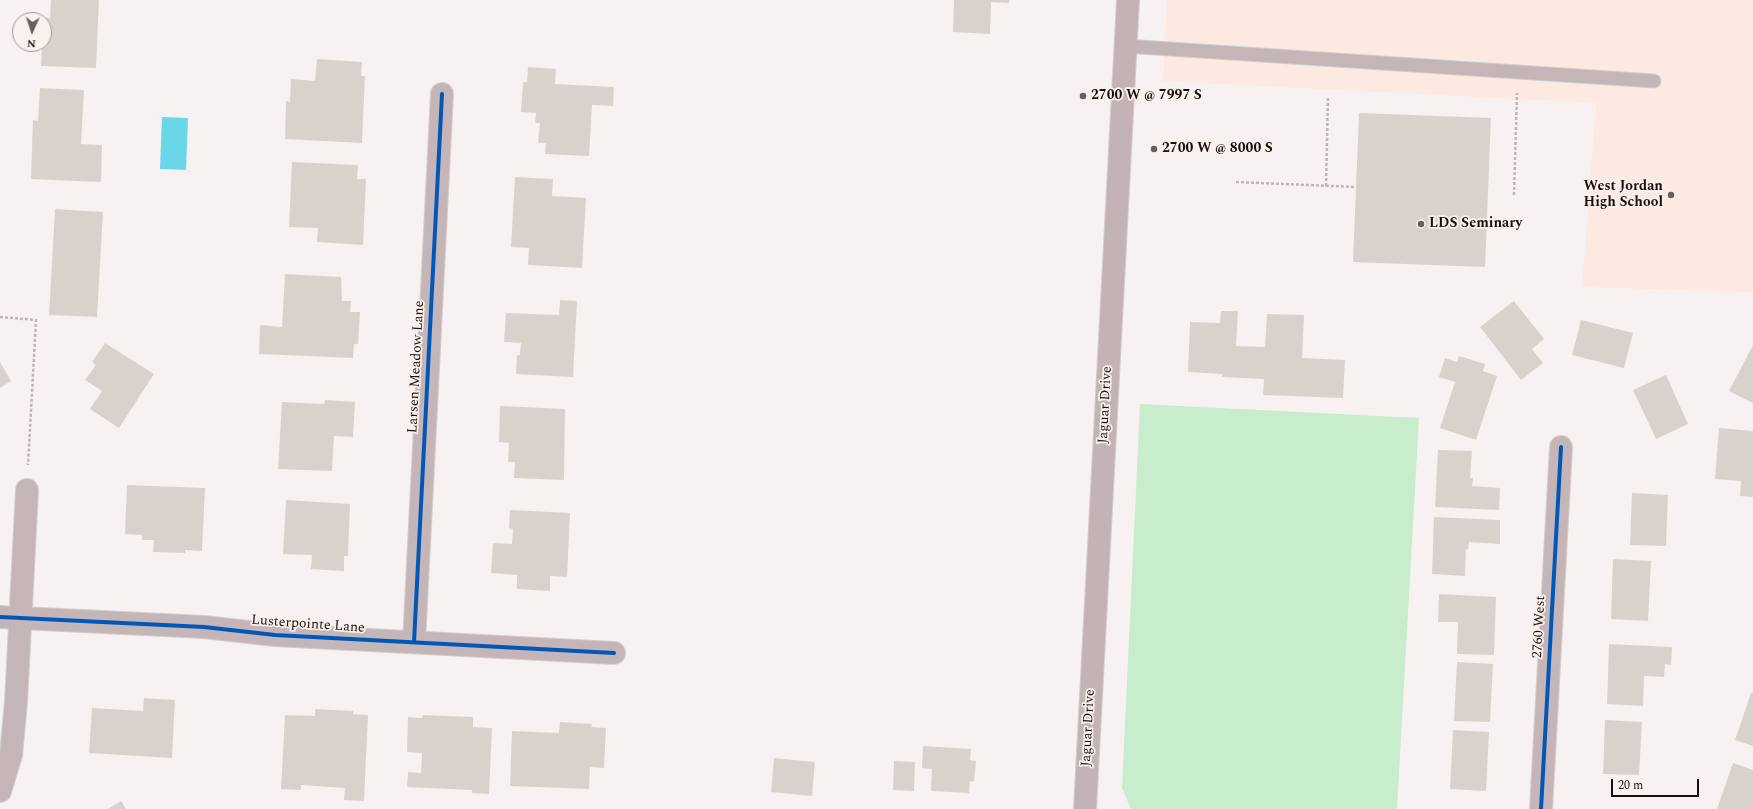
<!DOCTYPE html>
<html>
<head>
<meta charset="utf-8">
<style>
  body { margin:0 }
  #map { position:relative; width:1753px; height:809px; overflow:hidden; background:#f7f2f1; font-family:Spectral,serif }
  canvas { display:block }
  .north { position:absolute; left:12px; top:12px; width:40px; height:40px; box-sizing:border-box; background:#faf1ee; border:1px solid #a19793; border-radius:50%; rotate:183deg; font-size:11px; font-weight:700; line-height:16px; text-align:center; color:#1c0f0a }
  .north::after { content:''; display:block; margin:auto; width:14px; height:18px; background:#695e5b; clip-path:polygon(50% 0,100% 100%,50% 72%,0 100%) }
  .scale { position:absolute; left:1611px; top:779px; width:88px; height:18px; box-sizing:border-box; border:2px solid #1c0f0a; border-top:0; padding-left:5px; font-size:12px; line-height:14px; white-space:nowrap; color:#1c0f0a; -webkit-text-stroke:3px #faf1ee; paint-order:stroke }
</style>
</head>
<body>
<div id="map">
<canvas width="1753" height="809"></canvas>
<div class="north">N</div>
<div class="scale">20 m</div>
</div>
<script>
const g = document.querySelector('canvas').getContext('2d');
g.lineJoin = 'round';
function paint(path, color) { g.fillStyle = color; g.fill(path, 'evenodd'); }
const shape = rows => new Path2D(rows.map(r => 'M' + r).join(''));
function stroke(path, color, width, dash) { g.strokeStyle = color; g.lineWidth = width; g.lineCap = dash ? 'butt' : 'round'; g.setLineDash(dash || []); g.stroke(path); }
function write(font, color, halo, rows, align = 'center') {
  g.font = font + ' Spectral,serif'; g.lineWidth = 3.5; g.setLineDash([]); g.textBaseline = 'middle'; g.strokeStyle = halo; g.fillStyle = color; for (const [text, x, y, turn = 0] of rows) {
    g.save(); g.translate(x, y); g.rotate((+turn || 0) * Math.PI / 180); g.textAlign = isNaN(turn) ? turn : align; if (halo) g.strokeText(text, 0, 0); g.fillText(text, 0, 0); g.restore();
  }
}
const built = shape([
  [1167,0,1753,0,1753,292,1582,287,1596,103,1163,81]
]);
const green = shape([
  [1140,404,1419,418,1397,809,1131,809,1122,788]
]);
const water = shape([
  [162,117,188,118,186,170,160,169]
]);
const building = shape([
  [51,0,99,0,96,68,41,66,42,48,37,48,38,44,44,44,44,20,39,20,39,17,50,18],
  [954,0,1009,0,1009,3,991,2,990,34,953,32],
  [317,59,362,62,361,76,365,76,362,143,285,139,286,101,290,102,291,79,315,81],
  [528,67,556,69,555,84,614,87,613,106,592,105,589,156,545,154,546,143,538,143,540,123,535,123,536,113,521,112,523,82,527,82],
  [40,88,84,90,81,144,102,145,101,182,31,179,33,120,38,121],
  [1359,113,1491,118,1485,267,1353,262],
  [292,162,358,165,357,179,366,179,363,245,317,242,318,228,289,227],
  [515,177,553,179,552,196,586,198,582,268,528,265,529,248,511,247],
  [55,209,103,212,97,317,49,315],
  [285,274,341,277,342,301,351,301,350,312,360,312,358,344,354,344,353,358,259,354,260,325,282,327],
  [560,300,577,301,573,377,516,374,517,355,520,355,521,343,504,342,506,313,559,315],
  [1514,301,1544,339,1532,349,1543,363,1521,380,1480,327],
  [1221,311,1238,311,1236,346,1265,347,1267,314,1304,315,1302,358,1345,360,1343,398,1263,395,1264,379,1222,377,1222,374,1188,372,1190,322,1220,323],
  [1581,320,1633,333,1624,368,1572,355],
  [105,343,154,374,119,428,90,409,102,391,85,380,96,365,92,362],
  [1753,345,1753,403,1729,391],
  [1459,356,1485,364,1483,371,1497,376,1476,440,1440,428,1455,382,1439,377,1445,358,1457,362],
  [0,362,11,381,0,388],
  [1666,375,1688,424,1656,439,1633,390],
  [325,400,355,402,353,437,334,436,332,471,278,469,282,402,324,404],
  [500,406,565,409,564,480,514,478,515,462,508,462,509,443,499,442],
  [1719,428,1753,431,1753,497,1740,496,1741,481,1715,479],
  [1438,450,1472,451,1470,478,1473,478,1472,486,1500,488,1499,510,1435,507],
  [127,485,205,488,202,551,185,550,185,553,153,552,154,540,142,540,142,535,125,534],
  [1632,493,1668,495,1666,546,1630,545],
  [286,500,350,504,348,556,344,556,344,571,311,569,312,555,283,554],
  [510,510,570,513,567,577,550,576,550,591,517,589,517,575,491,573,493,543,512,544,513,529,509,528],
  [1434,517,1500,520,1500,544,1469,542,1468,549,1466,549,1465,576,1432,574],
  [1613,559,1651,561,1648,621,1611,619],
  [1439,594,1496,597,1494,655,1457,654,1458,622,1438,622],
  [1609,644,1672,647,1671,665,1665,664,1664,677,1644,676,1643,706,1607,704],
  [1457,662,1493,664,1490,722,1454,721],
  [1751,693,1753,693,1753,746,1735,740],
  [144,698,175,700,172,758,89,753,92,708,143,711],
  [315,709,353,711,353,714,368,715,364,801,344,800,345,788,301,785,301,790,281,789,285,715,315,716],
  [423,715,473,717,473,727,492,728,489,794,472,793,472,790,407,787,408,772,421,773,422,753,407,752,408,717,422,718],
  [1605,720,1642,722,1639,775,1603,774],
  [560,722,592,724,591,727,606,728,604,768,590,767,589,789,510,786,512,731,559,733],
  [1453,730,1489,732,1486,791,1450,789],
  [923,746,971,749,970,760,976,761,974,782,970,781,969,793,931,791,932,769,922,768],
  [774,758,815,762,812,796,771,792],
  [894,761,915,762,914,791,893,790],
  [1733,763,1753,770,1753,809,1717,809],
  [121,801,126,809,108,809]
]);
const path = shape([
  [1236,182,1356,187],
  [1326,186,1328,97],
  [1514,195,1517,93],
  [0,317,36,320,28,465]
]);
const lane = shape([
  [1125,46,1654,81]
]);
const street = shape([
  [0,617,204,627,275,635,614,653],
  [414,642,442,94],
  [0,791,11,755,16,702,27,490],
  [1541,809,1561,447]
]);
const secondary = shape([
  [1085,809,1128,0]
]);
const cycleway = shape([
  [0,617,204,627,275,635,614,653],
  [414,642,442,94],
  [1541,809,1561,447]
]);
const markers = [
  [1083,96,4,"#695e5b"],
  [1154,149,4,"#695e5b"],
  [1671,195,4,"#695e5b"],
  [1421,224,4,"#695e5b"]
];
const poiNames = [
  ["2700 W @ 7997 S",1091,96],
  ["2700 W @ 8000 S",1162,149],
  ["West Jordan",1663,187,"right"],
  ["High School",1663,203,"right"],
  ["LDS Seminary",1429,224]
];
const streetNames = [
  ["Larsen Meadow Lane",417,367,-87],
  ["Jaguar Drive",1106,405,-87],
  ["Lusterpointe Lane",308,625,4],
  ["2760 West",1540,627,-87],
  ["Jaguar Drive",1089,728,-87]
];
paint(built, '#fbe9e2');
paint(green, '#c7edcd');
paint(water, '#6ad7e8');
paint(building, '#d9d2cc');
stroke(lane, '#d3cfcd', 15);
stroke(street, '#d3cfcd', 24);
stroke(secondary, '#d3cfcd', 24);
stroke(path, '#bfb5b5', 2.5, [3, 2]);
stroke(lane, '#c4b5b6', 13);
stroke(street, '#c4b5b6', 22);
stroke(secondary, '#c3b3b5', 22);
stroke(cycleway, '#0057b8', 4);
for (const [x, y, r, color] of markers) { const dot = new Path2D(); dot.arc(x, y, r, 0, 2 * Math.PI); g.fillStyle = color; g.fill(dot); stroke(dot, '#faf1ee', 1.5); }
write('bold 14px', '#1c0f0a', '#faf1ee', poiNames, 'left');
write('14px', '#1c0f0a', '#faf1ee', streetNames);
</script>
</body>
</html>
